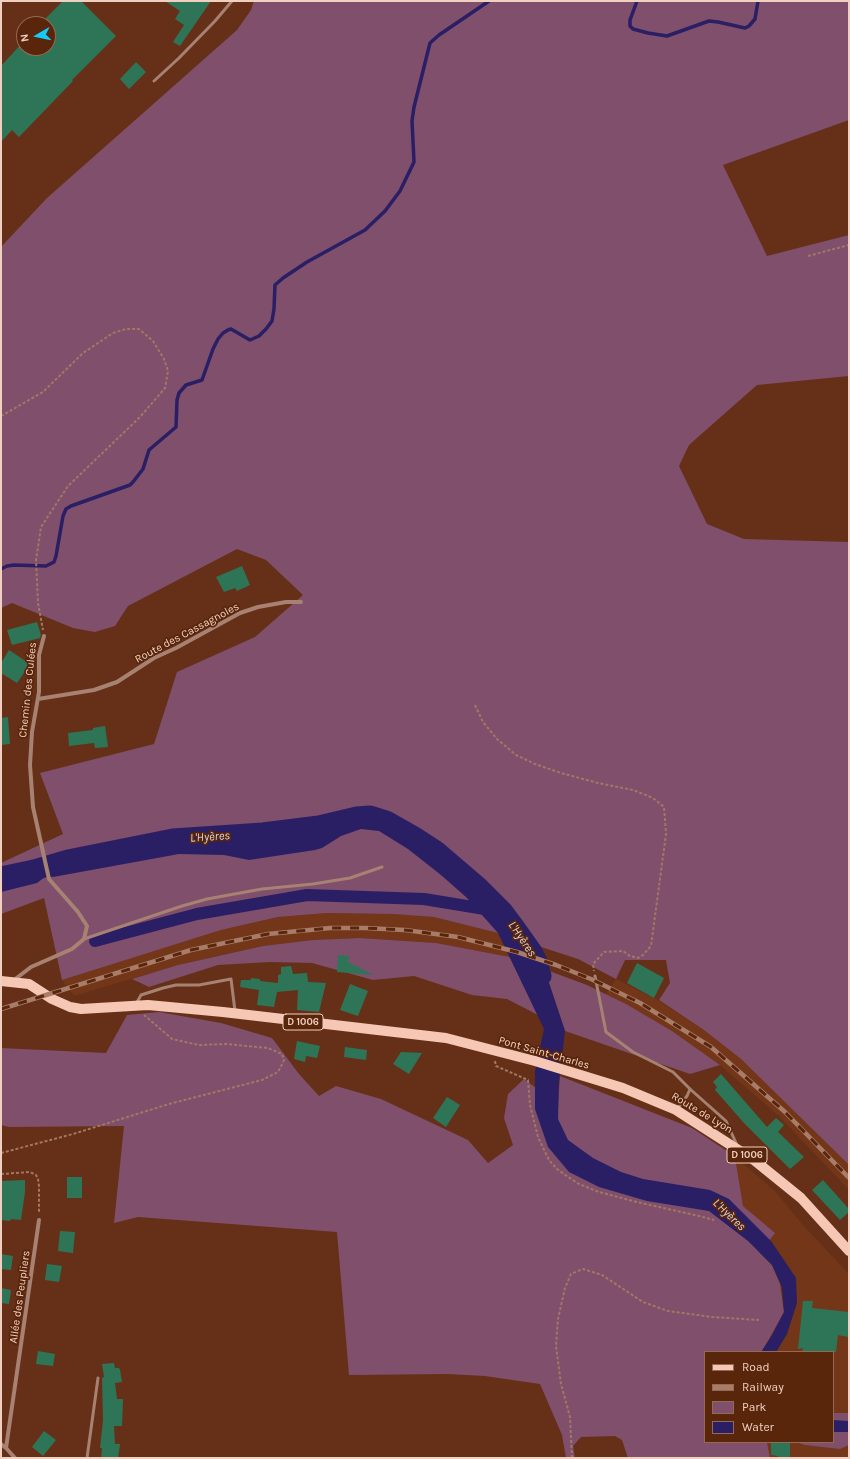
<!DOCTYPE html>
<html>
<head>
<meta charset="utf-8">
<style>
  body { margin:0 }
  #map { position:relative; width:850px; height:1459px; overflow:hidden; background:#653017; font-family:Karla,sans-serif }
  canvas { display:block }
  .frame { position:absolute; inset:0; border:2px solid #f1d0c1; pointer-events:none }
  .legend { position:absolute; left:704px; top:1351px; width:130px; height:92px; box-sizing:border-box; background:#59250b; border:1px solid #966954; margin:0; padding:5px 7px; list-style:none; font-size:12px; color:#f1d0c1 }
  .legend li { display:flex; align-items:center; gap:8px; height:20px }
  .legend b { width:20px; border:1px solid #966954 }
  .north { position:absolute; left:16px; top:16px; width:40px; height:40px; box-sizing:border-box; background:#59250b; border:1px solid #966954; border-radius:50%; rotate:261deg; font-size:11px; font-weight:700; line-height:16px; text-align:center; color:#f1d0c1 }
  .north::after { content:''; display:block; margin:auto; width:14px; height:18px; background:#14cafb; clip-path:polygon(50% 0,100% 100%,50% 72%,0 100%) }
</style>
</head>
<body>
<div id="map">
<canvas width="850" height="1459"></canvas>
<div class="frame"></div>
<ul class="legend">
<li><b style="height:5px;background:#f6c7b4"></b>Road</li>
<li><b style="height:5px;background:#a77c68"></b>Railway</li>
<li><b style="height:11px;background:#7f4f6c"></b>Park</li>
<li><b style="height:11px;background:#2a1f65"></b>Water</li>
</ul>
<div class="north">N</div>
</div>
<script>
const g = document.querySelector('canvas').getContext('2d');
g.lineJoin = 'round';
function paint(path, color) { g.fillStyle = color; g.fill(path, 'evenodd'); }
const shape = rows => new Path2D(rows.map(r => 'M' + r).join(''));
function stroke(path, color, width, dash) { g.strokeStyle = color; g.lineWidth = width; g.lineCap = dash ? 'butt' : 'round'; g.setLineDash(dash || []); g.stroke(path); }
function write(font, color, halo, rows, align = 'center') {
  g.font = font + ' Karla,sans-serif'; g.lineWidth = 3.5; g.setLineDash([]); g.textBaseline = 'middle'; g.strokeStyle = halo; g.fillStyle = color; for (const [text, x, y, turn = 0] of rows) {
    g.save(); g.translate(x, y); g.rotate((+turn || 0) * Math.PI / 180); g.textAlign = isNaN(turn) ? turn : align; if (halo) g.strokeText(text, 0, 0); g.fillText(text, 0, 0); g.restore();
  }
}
const built = shape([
  [327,913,393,914,434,917,498,933,510,957,436,943,360,938,313,940,263,946,226,954,178,965,74,996,62,980,221,930,279,917],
  [616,979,659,1001,704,1030,741,1059,849,1165,849,1190,780,1117,720,1065,672,1031,606,994],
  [735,1157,775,1191,803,1225,849,1274,849,1458,770,1458,767,1442,833,1442,833,1352,776,1352,787,1334,796,1278,770,1240,774,1233,743,1206]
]);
const green = shape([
  [254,1,849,1,849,120,723,165,767,256,849,235,849,376,757,385,689,445,679,466,707,524,744,539,849,542,849,1165,741,1059,704,1030,659,1000,670,983,666,960,625,960,616,979,578,959,498,933,434,917,393,914,327,913,278,917,221,930,62,980,44,898,1,914,1,863,63,834,40,773,154,744,177,672,255,637,303,595,266,560,237,549,128,606,115,626,95,632,73,628,12,603,1,608,1,247,47,198,237,30,251,10],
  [360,938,436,943,510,957,538,1015,507,999,472,995,414,976,373,980,312,963,270,962,218,965,149,987,132,979,178,965,263,946,313,940],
  [541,968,587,985,626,1004,672,1031,720,1065,690,1074,565,1031,548,980],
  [159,1012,221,1023,272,1038,299,1074,319,1096,336,1086,381,1099,468,1140,488,1163,513,1145,504,1118,508,1094,524,1079,559,1105,558,1103,560,1076,692,1128,730,1153,735,1157,743,1206,775,1233,760,1253,772,1265,780,1284,784,1312,762,1352,705,1352,705,1442,767,1442,770,1458,628,1458,622,1440,615,1436,581,1437,573,1446,575,1458,566,1458,562,1435,540,1384,485,1376,447,1374,349,1375,337,1232,138,1217,114,1223,124,1126,9,1127,1,1125,1,1048,106,1053,127,1015],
  [833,1413,849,1413,849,1445,840,1449,805,1445,796,1442,833,1442]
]);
const water = shape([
  [370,816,386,821,416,838,436,851,478,887,503,912,532,952,548,980,565,1031,559,1081,558,1119,568,1140,593,1158,621,1172,643,1179,710,1190,729,1199,771,1241,796,1278,797,1303,787,1334,776,1352,761,1352,772,1335,784,1312,782,1287,772,1265,748,1241,709,1211,647,1201,599,1187,569,1172,548,1147,535,1109,535,1071,544,1029,498,933,466,897,441,875,408,849,379,831,361,829,341,836,322,848,315,850,249,860,224,855,179,854,53,877,46,876,37,883,1,892,1,877,34,870,68,860,173,839,263,833,357,817],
  [833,1420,849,1421,849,1432,833,1432]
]);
const stream = shape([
  [637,1,630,20,630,26,633,29,648,33,667,36,709,21,718,22,745,28,749,26,755,19,758,1],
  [1,569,7,566,14,565,46,566,54,562,56,556,63,516,66,509,71,506,130,485,133,482,143,469,149,450,176,427,177,400,179,393,186,385,202,380,213,349,218,339,223,333,228,330,231,329,250,340,259,336,266,329,272,321,274,309,275,285,283,278,307,262,365,230,385,211,400,191,414,162,412,121,414,107,430,43,439,35,489,1]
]);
const canal = shape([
  [95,941,197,914,307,895,424,899,503,912]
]);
const river = shape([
  [1,877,34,870,68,860,173,839,263,833,319,826,357,817,370,816,386,821,416,838,436,851,478,887,503,912,515,928,532,952,537,962,541,976]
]);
const building = shape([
  [63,1,81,1,116,36,72,80,73,81,19,137,12,130,1,142,1,66,24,41,24,48,48,48,48,24,40,24],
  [165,1,211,1,180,46,173,42,184,25,175,19,180,11],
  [136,62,146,72,129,89,120,79],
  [242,566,250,585,237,591,235,588,224,592,216,577],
  [37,622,41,635,40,638,12,645,7,630],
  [9,650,30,664,17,683,1,673,1,663],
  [8,717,10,744,1,745,1,718],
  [105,726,108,747,95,748,94,743,69,746,68,733,93,730,93,728],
  [338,955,349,956,348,962,373,975,337,972],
  [637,963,664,978,654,998,627,983],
  [291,966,293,974,307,973,308,982,326,983,319,1012,297,1010,298,990,277,992,274,1007,257,1005,259,990,240,987,241,980,251,980,251,978,260,979,260,981,278,983,278,975,281,974,281,967],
  [350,984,368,991,358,1016,340,1010],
  [297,1041,320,1046,317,1058,306,1056,305,1062,294,1059],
  [345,1047,367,1050,366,1060,344,1057],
  [401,1052,422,1053,409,1074,393,1064],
  [721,1074,767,1127,776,1118,784,1125,778,1132,804,1157,790,1169,744,1123,715,1090,717,1087,713,1082],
  [447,1097,460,1105,446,1127,433,1118],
  [67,1177,82,1177,82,1198,67,1198],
  [25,1180,25,1192,21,1220,11,1219,10,1221,1,1220,1,1181],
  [823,1180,849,1209,849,1212,840,1220,812,1190],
  [60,1231,75,1232,73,1253,58,1251],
  [1,1254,13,1256,11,1270,1,1269],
  [47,1264,62,1266,59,1282,45,1280],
  [1,1288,11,1290,9,1304,1,1303],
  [803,1301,813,1301,812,1308,849,1312,848,1337,838,1335,836,1352,802,1352,803,1348,798,1349],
  [38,1351,55,1354,53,1366,36,1364],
  [114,1363,115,1368,119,1368,120,1370,122,1382,115,1383,117,1399,123,1399,122,1426,114,1426,115,1444,120,1444,118,1458,101,1458,102,1448,100,1448,103,1420,102,1378,104,1377,102,1364],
  [44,1431,56,1440,43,1456,32,1447],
  [771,1442,790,1442,790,1458,778,1458,778,1456,771,1455]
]);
const path = shape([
  [808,256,849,245],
  [1,416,43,392,83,353,113,333,126,329,139,329,153,341,164,359,168,371,165,388,140,417,68,486,41,527,36,560,38,603,43,630],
  [475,705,483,722,497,739,516,755,535,764,561,773,598,783,633,790,653,798,664,807,666,834,651,946,643,955,638,958,630,956,623,951,604,952,593,964,594,971],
  [495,1061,496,1066,528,1080,530,1105,538,1137,549,1160,557,1169,568,1177,579,1184,599,1192,637,1202,699,1216,714,1220],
  [1,1153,73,1134,169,1104,262,1080,278,1072,284,1060,282,1054,268,1048,226,1044,199,1045,172,1039,144,1015],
  [1,1174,30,1172,36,1175,38,1179,39,1186,39,1213],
  [572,1458,570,1417,561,1384,556,1346,558,1319,565,1288,571,1274,583,1269,602,1275,643,1302,668,1311,712,1317,759,1320]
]);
const lane = shape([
  [154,81,179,58,215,21,232,1],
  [84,939,182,906,207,899,262,889,313,884,350,878,382,867],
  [595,976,606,1032,633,1052,673,1072,690,1089,687,1096,677,1109],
  [136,1004,141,995,163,988,176,985,199,985,231,979,235,1011],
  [690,1089,726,1121,737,1145],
  [87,1458,98,1378]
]);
const street = shape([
  [38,699,94,690,117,682,154,658,176,648,240,613,258,607,286,602,301,602],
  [14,980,31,967,72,949,84,939,87,926,78,912,49,879,33,807,30,765,32,732,39,692,39,655,44,636],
  [1,1444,6,1448,15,1458],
  [6,1448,39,1220]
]);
const primary = shape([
  [1,981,29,984,52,999,70,1007,81,1009,148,1005,223,1012,446,1038,535,1061,623,1088,676,1110,754,1160,801,1198,849,1251]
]);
const rail = shape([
  [1,1009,191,950,268,934,330,928,365,928,405,930,458,937,517,952,556,965,591,979,640,1003,711,1047,785,1112,849,1178]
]);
const shields = [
  [303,1022,40],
  [747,1155,40]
];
const shieldNames = [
  ["D 1006",303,1022],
  ["D 1006",747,1155]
];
const streetNames = [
  ["Route des Cassagnoles",187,633,-28],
  ["Chemin des Culées",28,690,-84],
  ["Pont Saint-Charles",544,1053,16],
  ["Route de Lyon",702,1113,31],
  ["Allée des Peupliers",20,1297,-82]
];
const waterNames = [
  ["L'Hyères",210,837,-4],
  ["L'Hyères",522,939,56],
  ["L'Hyères",729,1215,44]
];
paint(built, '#733619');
paint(green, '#7f4f6c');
paint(water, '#2a1f65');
stroke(stream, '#2a1f65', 3.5);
stroke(canal, '#2a1f65', 12);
stroke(river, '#2a1f65', 21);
paint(building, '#2e7558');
stroke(path, '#a37763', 2, [3, 2]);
stroke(lane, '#a78171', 3);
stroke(street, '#a78171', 4);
stroke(primary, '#f6c7b4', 10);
stroke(rail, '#a77c68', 4.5);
stroke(rail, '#59250b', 3, [9]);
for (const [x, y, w] of shields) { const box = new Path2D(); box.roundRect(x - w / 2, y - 8, w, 16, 3); g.fillStyle = '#59250b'; g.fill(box); stroke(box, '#f1d0c1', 1); }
write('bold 10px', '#f1d0c1', null, shieldNames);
write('11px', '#f1d0c1', '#59250b', streetNames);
write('italic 12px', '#d7d8ed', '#59250b', waterNames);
</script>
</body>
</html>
